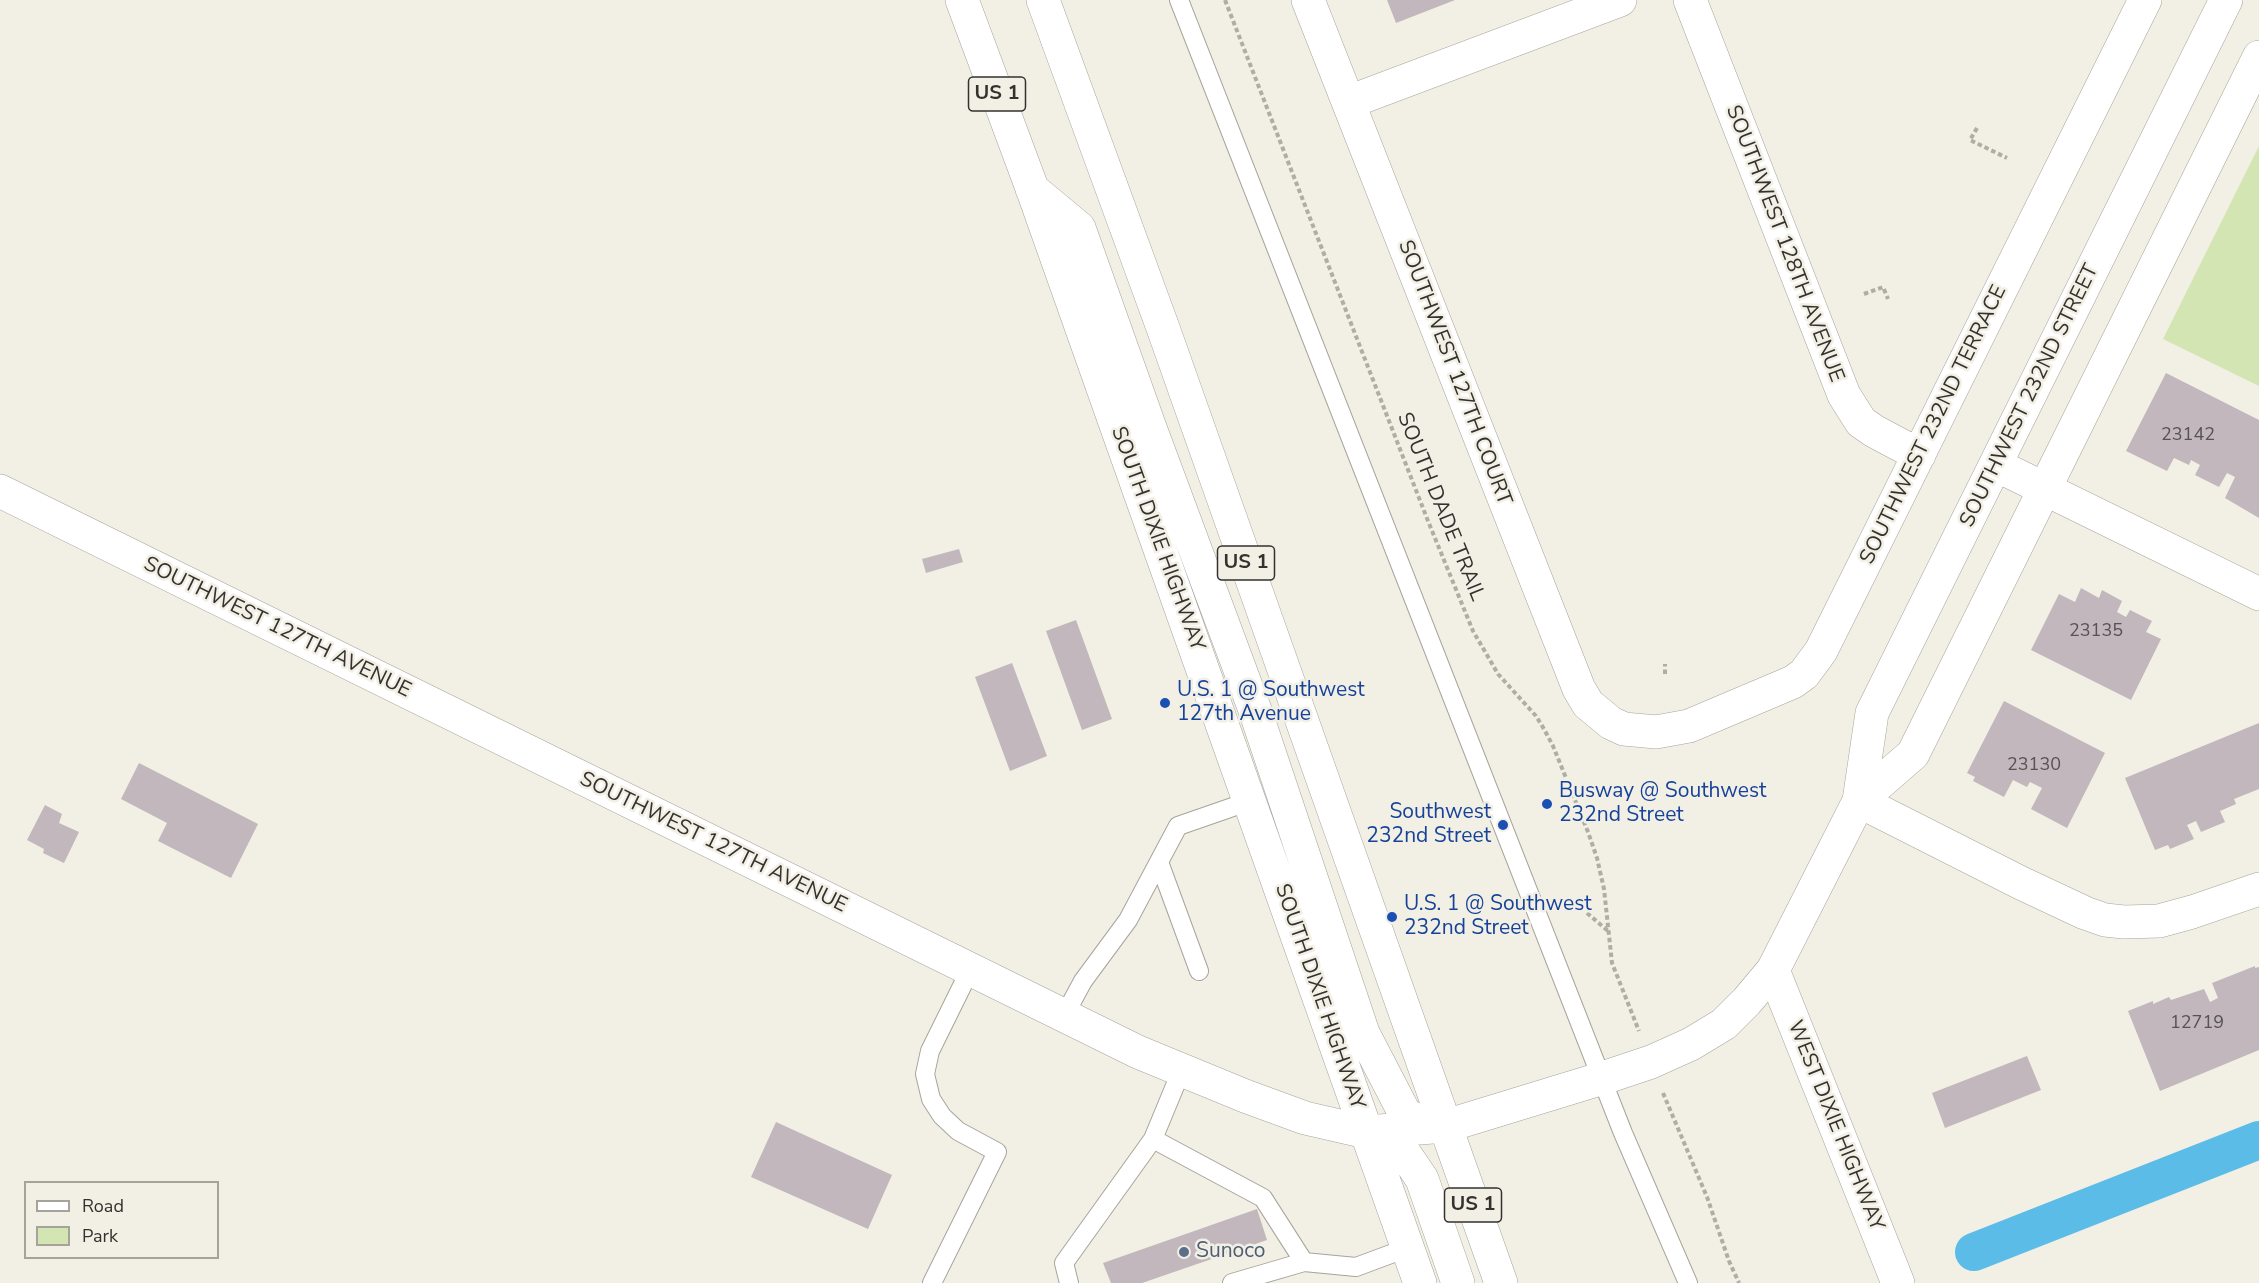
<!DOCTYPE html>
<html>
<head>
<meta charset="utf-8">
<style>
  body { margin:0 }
  #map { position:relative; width:2259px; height:1283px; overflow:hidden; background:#f2efe5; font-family:"Nunito Sans",sans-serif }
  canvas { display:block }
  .legend { position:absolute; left:24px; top:1181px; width:195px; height:78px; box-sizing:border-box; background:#f2efe5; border:2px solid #a6a39c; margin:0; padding:8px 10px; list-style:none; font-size:18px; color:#33322e }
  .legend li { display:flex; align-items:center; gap:12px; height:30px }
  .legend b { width:30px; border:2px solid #a6a39c }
</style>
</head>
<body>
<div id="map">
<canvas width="2259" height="1283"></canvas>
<ul class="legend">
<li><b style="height:8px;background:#fff"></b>Road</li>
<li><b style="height:16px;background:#d3e5b2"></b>Park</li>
</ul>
</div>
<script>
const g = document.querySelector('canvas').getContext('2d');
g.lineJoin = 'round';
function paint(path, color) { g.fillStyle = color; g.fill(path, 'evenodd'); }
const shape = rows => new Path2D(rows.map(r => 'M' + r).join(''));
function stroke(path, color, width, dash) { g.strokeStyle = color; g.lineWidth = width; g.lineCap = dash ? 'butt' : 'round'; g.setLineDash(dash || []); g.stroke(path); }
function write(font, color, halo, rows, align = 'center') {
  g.font = font + ' "Nunito Sans",sans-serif'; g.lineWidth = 5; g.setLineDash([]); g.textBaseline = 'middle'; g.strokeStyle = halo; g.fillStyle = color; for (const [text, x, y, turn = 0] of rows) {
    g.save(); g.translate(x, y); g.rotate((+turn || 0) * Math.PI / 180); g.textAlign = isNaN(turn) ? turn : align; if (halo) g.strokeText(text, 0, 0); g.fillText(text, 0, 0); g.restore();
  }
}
const green = shape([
  [2259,146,2259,386,2163,339]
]);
const canal = shape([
  [1974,1252,2259,1140]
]);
const building = shape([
  [1387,0,1455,0,1396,23],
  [2166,373,2259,420,2259,518,2225,498,2235,477,2227,473,2219,487,2195,475,2200,465,2191,460,2189,465,2174,458,2167,471,2126,451],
  [959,549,963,562,926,573,922,559],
  [2081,588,2099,598,2102,590,2122,601,2117,612,2126,617,2130,610,2152,621,2146,632,2161,639,2131,700,2031,650,2059,594,2075,602],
  [1076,620,1112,719,1082,730,1046,631],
  [1012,663,1047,756,1010,771,975,677],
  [2004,701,2105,753,2067,828,2031,809,2042,788,2030,782,2027,787,2013,780,2004,797,1973,781,1975,777,1967,773],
  [2259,723,2259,789,2234,799,2236,804,2220,811,2225,822,2201,832,2196,821,2187,825,2194,839,2170,849,2168,845,2155,850,2125,778],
  [139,763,258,824,231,878,158,841,167,823,121,799],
  [45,805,62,814,59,823,79,832,64,863,43,853,44,849,27,840],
  [2255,966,2255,968,2259,967,2259,1050,2160,1091,2128,1011,2153,1001,2153,1004,2169,997,2171,1000,2204,989,2210,1002,2218,998,2212,983],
  [2027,1056,2041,1090,1945,1128,1932,1093],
  [776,1122,892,1175,868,1229,751,1177],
  [1257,1209,1267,1240,1142,1283,1111,1283,1103,1263]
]);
const path = shape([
  [1225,0,1428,521,1473,631,1498,674,1536,716,1544,729,1553,746,1588,832,1597,858,1604,889,1612,963,1639,1031],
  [1977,128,1970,140,2007,158],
  [1864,294,1883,287,1888,299],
  [1665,674,1665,664],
  [1587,913,1608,931],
  [1663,1093,1707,1197,1729,1261,1739,1283]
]);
const service = shape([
  [1179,0,1623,1133,1688,1283],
  [1159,862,1199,971],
  [1064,1016,1083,981,1128,920,1178,826,1250,801],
  [1153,1139,1182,1069],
  [932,1283,997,1152,958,1131,942,1116,931,1099,925,1074,930,1051,970,970],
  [1069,1283,1064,1263,1153,1139,1263,1198,1304,1262],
  [1232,1283,1304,1262,1356,1267,1407,1248]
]);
const minor = shape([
  [1308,0,1579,689,1588,704,1611,723,1624,729,1656,732,1689,726,1793,682,1804,674,1821,651,2145,0],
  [1690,0,1844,395,1861,422,1874,431,1919,455],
  [1349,102,1620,0],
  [1996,465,2259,594],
  [1859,801,2021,883,2085,913,2105,920,2124,922,2159,921,2192,912,2259,889]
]);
const tertiary = shape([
  [0,491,1138,1052,1245,1096,1305,1118,1366,1132,1446,1126,1603,1078,1651,1062,1691,1044,1724,1024,1747,1001,1773,970,1859,801,1872,713,2226,0],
  [1859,801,1913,754,2259,57],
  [1773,970,1898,1283]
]);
const trunk = shape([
  [962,0,1032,188,1420,1283],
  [1043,0,1163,328,1501,1283],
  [1032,189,1079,228,1149,425,1255,710,1363,1033,1405,1114,1418,1121,1446,1126],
  [1366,1132,1391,1143,1405,1154,1422,1179,1458,1283]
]);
const markers = [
  [1165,703,6,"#1a4fb4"],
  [1547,804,6,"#1a4fb4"],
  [1503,825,6,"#1a4fb4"],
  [1392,917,6,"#1a4fb4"],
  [1184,1252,6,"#5c6f8a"]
];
const numberNames = [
  ["23142",2188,436],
  ["23135",2096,632],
  ["23130",2034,766],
  ["12719",2197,1024]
];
const shields = [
  [997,94,57],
  [1246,563,57],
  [1473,1205,57]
];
const shieldNames = [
  ["US 1",997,94],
  ["US 1",1246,563],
  ["US 1",1473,1205]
];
const streetNames = [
  ["SOUTHWEST 128TH AVENUE",1784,244,69],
  ["SOUTHWEST 127TH COURT",1454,373,69],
  ["SOUTHWEST 232ND STREET",2030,396,-64],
  ["SOUTHWEST 232ND TERRACE",1934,425,-64],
  ["SOUTH DADE TRAIL",1440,507,68],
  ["SOUTH DIXIE HIGHWAY",1157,539,70],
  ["SOUTHWEST 127TH AVENUE",277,628,26],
  ["SOUTHWEST 127TH AVENUE",713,843,26],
  ["SOUTH DIXIE HIGHWAY",1319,997,71],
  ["WEST DIXIE HIGHWAY",1835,1126,68]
];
const transitNames = [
  ["U.S. 1 @ Southwest",1177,691],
  ["127th Avenue",1177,715],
  ["Busway @ Southwest",1559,792],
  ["232nd Street",1559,816],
  ["Southwest",1491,813,"right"],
  ["232nd Street",1491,837,"right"],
  ["U.S. 1 @ Southwest",1404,905],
  ["232nd Street",1404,929]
];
const serviceNames = [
  ["Sunoco",1196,1252]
];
paint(green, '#d3e5b2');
stroke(canal, '#5bbde7', 38);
paint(building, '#c1b7bc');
stroke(service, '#a7a49b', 20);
stroke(minor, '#a7a49b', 34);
stroke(tertiary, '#a7a49b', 34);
stroke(trunk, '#a7a49b', 34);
stroke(path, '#b0ada5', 4, [4.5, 3]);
stroke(service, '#fff', 18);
stroke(minor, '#fff', 33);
stroke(tertiary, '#fff', 33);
stroke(trunk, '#fff', 33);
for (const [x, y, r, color] of markers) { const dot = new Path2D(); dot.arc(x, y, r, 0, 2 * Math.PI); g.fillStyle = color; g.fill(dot); stroke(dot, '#f2efe5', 2); }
write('18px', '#565352', null, numberNames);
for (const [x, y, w] of shields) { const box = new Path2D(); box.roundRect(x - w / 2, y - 17, w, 34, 4.5); g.fillStyle = '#f2efe5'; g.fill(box); stroke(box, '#33322e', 1.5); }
write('bold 20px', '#33322e', null, shieldNames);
write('21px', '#33322e', '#f2efe5', streetNames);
write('21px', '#164399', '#f2efe5', transitNames, 'left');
write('21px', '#4e5e75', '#f2efe5', serviceNames, 'left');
</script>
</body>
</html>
